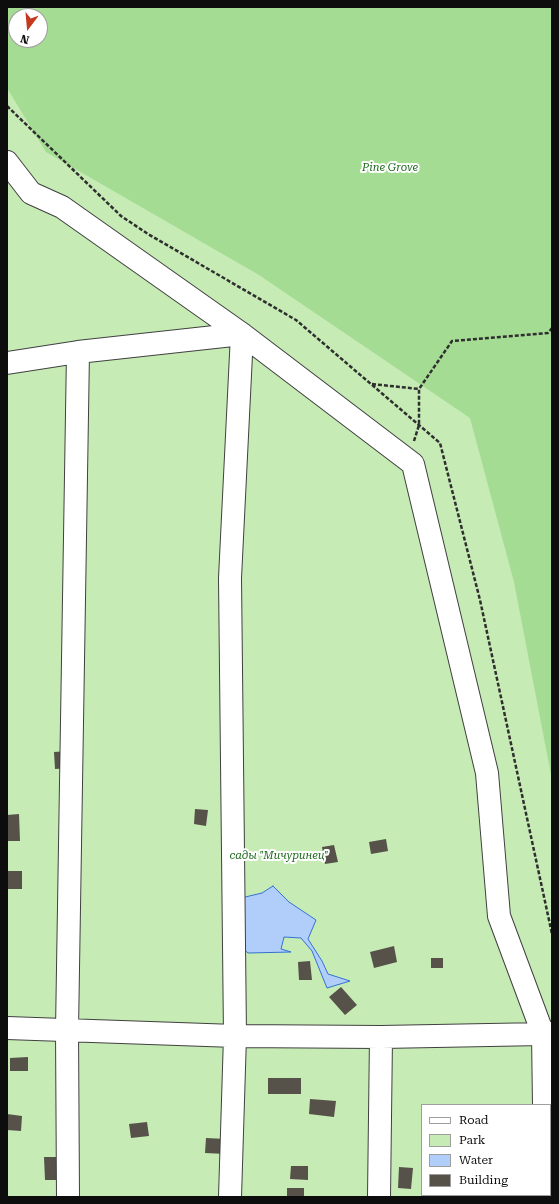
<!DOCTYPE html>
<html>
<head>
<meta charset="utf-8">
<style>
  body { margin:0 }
  #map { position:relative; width:559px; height:1204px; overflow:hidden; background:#ffe; font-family:"Roboto Serif",serif }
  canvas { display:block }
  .frame { position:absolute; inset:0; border:8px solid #0d0d0d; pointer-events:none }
  .legend { position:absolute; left:421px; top:1104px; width:130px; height:92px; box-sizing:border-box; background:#fff; border:1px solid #9e9e9e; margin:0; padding:5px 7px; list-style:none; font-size:12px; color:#0d0d0d }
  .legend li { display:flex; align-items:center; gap:8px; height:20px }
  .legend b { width:20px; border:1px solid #9e9e9e }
  .north { position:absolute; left:8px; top:8px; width:40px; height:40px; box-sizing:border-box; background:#fff; border:1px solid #9e9e9e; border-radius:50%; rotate:196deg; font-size:11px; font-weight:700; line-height:16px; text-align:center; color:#0d0d0d }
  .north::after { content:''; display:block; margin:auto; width:14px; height:18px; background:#c33a1f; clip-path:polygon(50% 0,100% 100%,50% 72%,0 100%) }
</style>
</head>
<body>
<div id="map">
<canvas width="559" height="1204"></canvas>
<div class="frame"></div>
<ul class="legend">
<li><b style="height:5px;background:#fff"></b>Road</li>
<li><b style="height:11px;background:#c6ebb5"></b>Park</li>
<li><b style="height:11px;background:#b0cef9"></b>Water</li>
<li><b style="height:11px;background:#565149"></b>Building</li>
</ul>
<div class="north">N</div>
</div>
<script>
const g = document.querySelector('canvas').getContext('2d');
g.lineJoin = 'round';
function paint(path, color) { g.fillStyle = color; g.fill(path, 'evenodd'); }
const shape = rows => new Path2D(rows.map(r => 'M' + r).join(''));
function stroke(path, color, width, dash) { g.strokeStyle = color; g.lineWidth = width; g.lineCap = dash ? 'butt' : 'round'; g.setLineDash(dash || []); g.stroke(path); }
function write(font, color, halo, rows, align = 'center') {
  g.font = font + ' "Roboto Serif",serif'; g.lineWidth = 4; g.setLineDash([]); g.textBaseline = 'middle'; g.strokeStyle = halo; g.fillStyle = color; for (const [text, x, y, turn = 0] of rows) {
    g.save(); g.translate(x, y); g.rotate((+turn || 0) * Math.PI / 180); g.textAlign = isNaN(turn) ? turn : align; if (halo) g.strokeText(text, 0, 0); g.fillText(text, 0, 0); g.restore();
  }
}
const green = shape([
  [7,7,552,7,552,1197,7,1197],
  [16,16,40,16,40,40,16,40],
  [422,1105,550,1105,550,1195,422,1195]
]);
const forest = shape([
  [7,7,552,7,552,780,514,582,470,418,259,275,46,152,7,88],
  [16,16,40,16,40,40,16,40]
]);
const water = shape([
  [273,886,289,902,316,920,308,939,322,961,328,974,350,981,327,988,312,951,301,938,284,937,281,949,291,952,248,953,238,944,245,924,234,912,241,898,262,893,273,886]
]);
const building = shape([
  [69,751,70,768,55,769,54,752],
  [195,809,208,810,206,826,194,824],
  [19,814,20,841,7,841,7,815],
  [386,839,388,851,371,854,369,842],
  [334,845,338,862,325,864,322,847],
  [7,871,22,871,22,889,7,889],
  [394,946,397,962,374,968,370,952],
  [431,958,443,958,443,968,431,968],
  [310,961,312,980,299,980,298,962],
  [341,987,357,1005,345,1015,329,997],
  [28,1057,28,1071,10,1071,10,1058],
  [268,1078,301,1078,301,1094,268,1094],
  [310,1099,336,1101,334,1117,309,1114],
  [7,1114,22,1116,21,1131,7,1130],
  [147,1122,149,1136,131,1138,129,1124],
  [206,1138,226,1139,226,1154,205,1153],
  [44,1157,58,1157,58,1180,45,1180],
  [291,1166,308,1166,308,1180,290,1179],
  [399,1167,413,1168,411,1189,398,1188],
  [287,1188,304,1188,304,1197,287,1197]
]);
const path = shape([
  [7,106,121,216,148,234,296,320,440,443,480,600,552,934],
  [372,384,419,389],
  [414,441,419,425,419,389,452,341,548,333,552,328]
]);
const minor = shape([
  [7,162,31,193,62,207,242,334,413,464,487,773,499,916,543,1034,552,1033],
  [7,363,78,352,242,334],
  [7,1028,235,1036,381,1037,543,1034,544,1105],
  [546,1195,546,1197],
  [68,1197,67,1030,78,352],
  [230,1197,235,1036,230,578,242,334],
  [379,1197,381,1037]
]);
const parkNames = [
  ["Pine Grove",390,168],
  ["сады \"Мичуринец\"",279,856]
];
paint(green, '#c6ebb5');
paint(forest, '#a5dc94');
paint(water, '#b0cef9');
stroke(water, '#3472d3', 1);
paint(building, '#565149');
stroke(minor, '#404040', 24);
stroke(path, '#2f2f2f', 2.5, [4, 2]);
stroke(minor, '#fff', 22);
write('italic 11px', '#1b681b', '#fff', parkNames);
</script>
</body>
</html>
